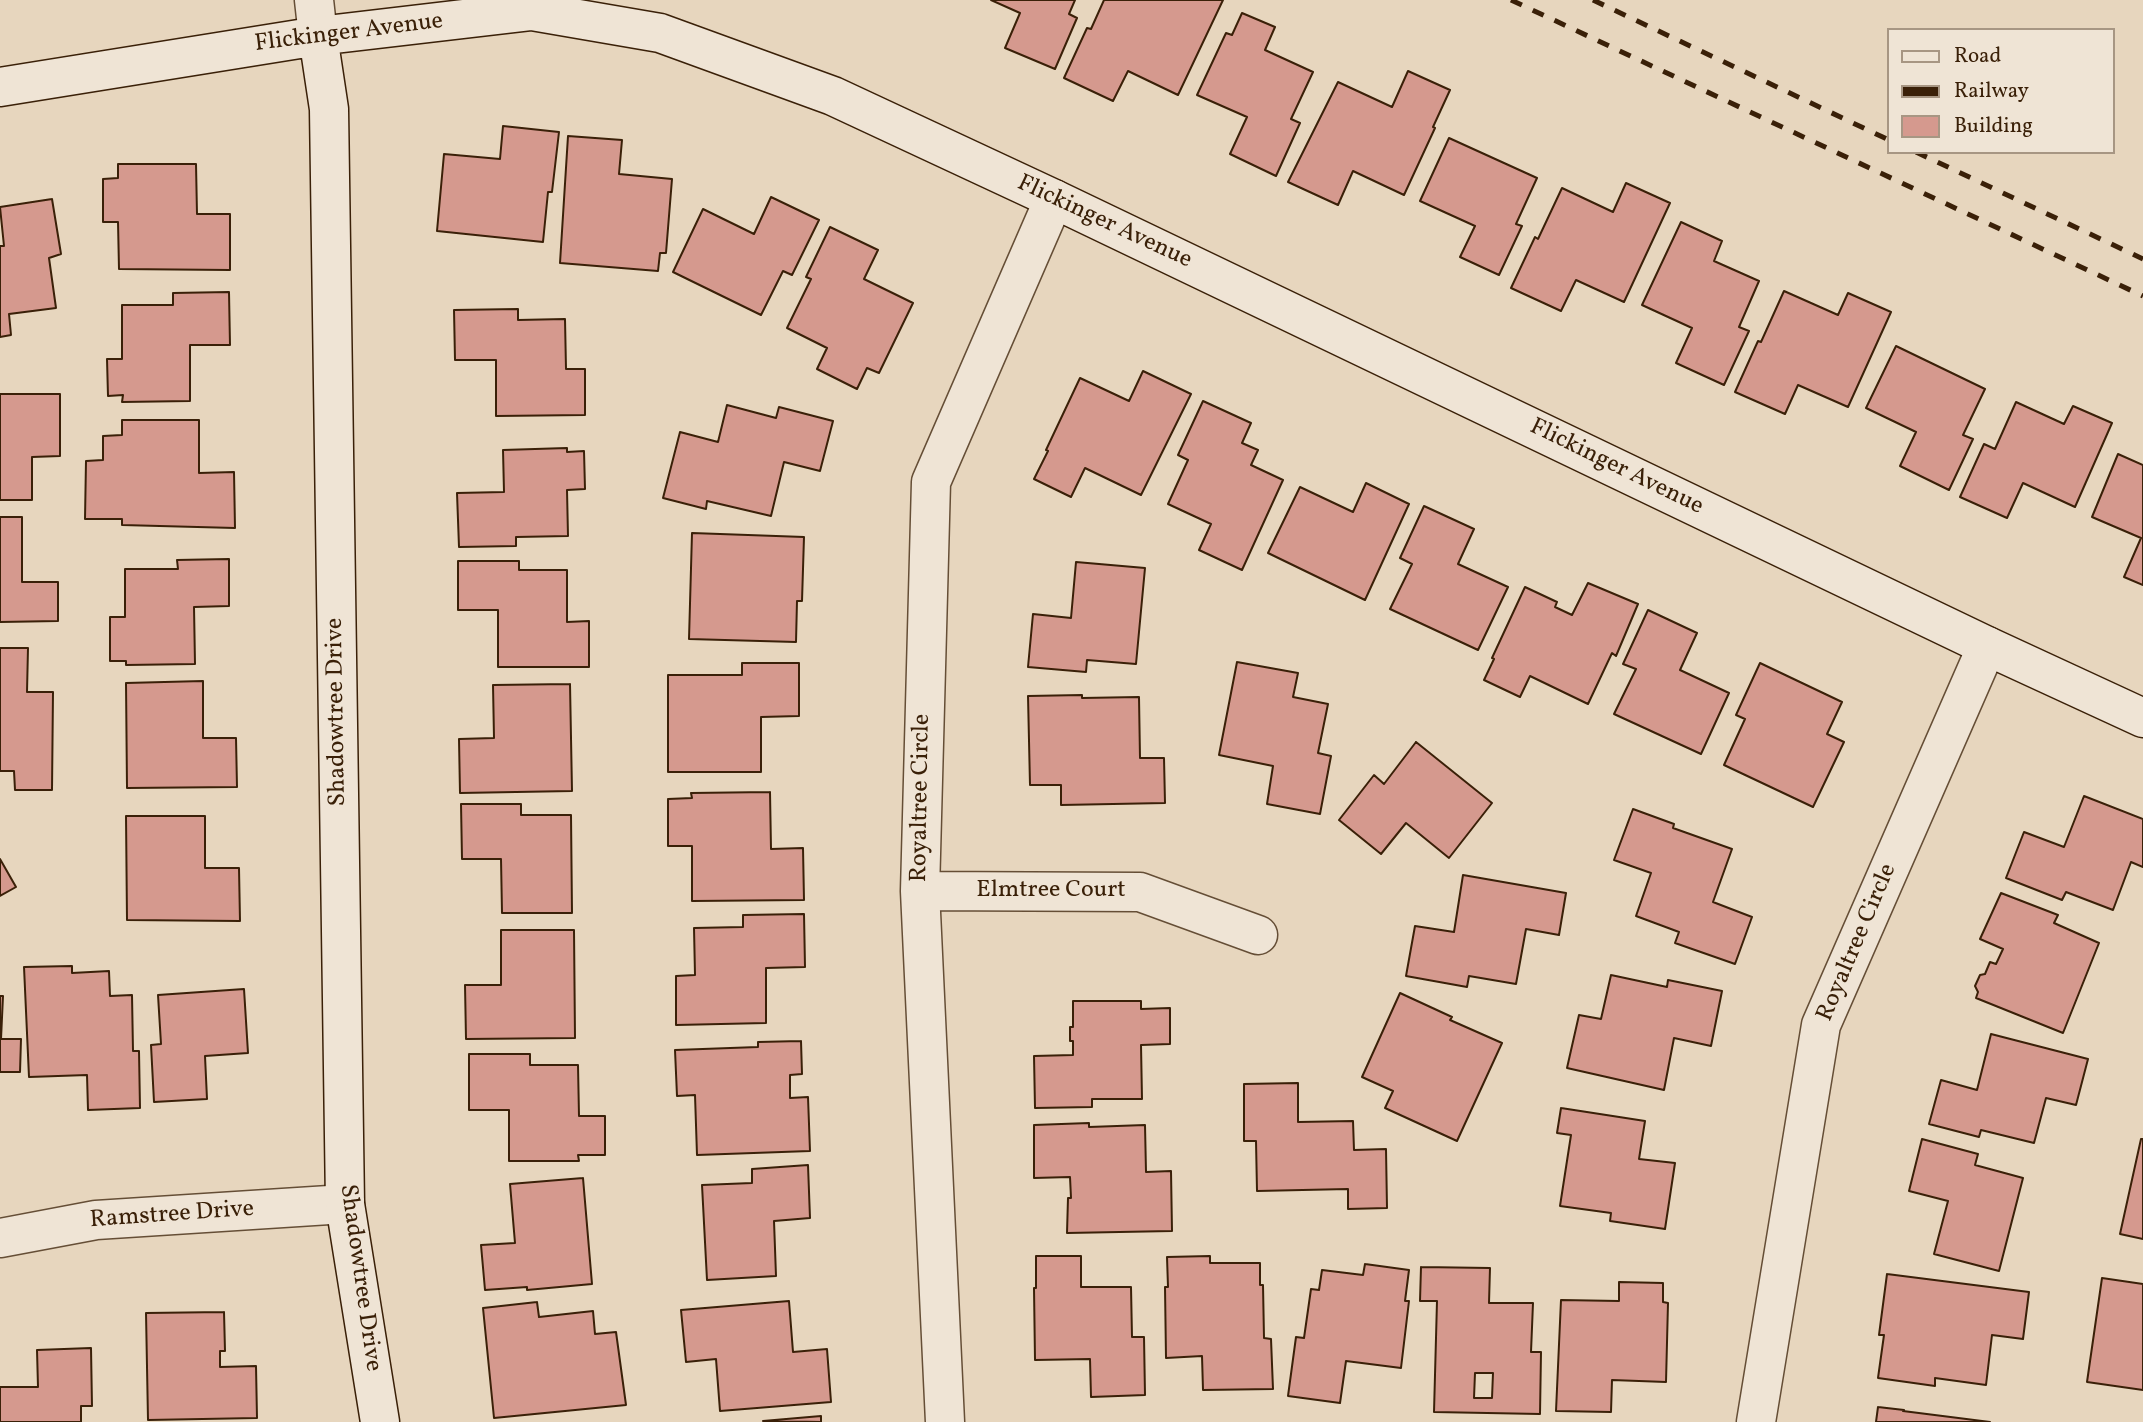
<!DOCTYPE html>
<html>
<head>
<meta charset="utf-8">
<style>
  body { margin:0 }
  #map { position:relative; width:2143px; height:1422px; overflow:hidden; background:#e7d6be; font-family:Vollkorn,serif }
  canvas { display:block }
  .legend { position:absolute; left:1887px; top:28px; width:228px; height:126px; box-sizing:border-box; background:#efe4d5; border:2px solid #a79683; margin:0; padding:9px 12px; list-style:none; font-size:21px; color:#3a2008 }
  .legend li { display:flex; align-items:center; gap:14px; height:35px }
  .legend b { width:35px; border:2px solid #a79683 }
</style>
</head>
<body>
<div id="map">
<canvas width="2143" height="1422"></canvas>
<ul class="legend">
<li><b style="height:9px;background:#efe4d5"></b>Road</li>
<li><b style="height:9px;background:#3a2008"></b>Railway</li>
<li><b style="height:19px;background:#d5998e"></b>Building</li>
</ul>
</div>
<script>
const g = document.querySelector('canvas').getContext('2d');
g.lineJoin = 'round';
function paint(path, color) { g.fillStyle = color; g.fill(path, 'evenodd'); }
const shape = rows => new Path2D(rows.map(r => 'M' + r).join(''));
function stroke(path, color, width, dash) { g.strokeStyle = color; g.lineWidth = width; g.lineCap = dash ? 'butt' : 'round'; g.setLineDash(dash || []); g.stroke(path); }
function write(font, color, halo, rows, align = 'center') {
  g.font = font + ' Vollkorn,serif'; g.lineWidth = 6; g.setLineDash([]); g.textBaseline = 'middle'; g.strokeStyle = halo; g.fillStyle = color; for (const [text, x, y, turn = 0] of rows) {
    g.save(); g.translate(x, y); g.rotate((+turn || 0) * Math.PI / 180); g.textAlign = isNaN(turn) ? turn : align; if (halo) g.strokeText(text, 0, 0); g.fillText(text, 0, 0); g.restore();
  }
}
const building = shape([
  [991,0,1075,0,1069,14,1077,18,1055,69,1005,48,1020,13,991,0],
  [1104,0,1223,0,1178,95,1128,71,1113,101,1064,78,1087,28,1091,29,1104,0],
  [1242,13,1275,27,1265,50,1313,72,1291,119,1300,123,1276,176,1230,154,1247,117,1197,95,1226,33,1232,35,1242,13],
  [1408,71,1450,90,1433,127,1435,128,1404,195,1353,171,1338,205,1288,182,1338,82,1392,107,1408,71],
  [503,126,559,132,552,192,548,192,543,242,437,231,444,154,500,159,503,126],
  [568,136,622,140,619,174,672,179,666,253,660,253,658,271,560,263,568,136],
  [1449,138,1537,178,1516,224,1522,226,1499,275,1460,257,1475,226,1420,201,1449,138],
  [118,164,196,164,197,214,230,214,230,270,119,269,118,222,103,222,103,179,118,178,118,164],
  [1626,183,1670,203,1624,302,1576,280,1561,311,1511,288,1535,237,1538,239,1562,188,1613,212,1626,183],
  [771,197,819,220,792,275,783,271,761,315,673,272,703,209,754,234,771,197],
  [52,199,61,254,49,258,56,308,9,314,11,335,0,337,0,246,4,246,0,207,52,199],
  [1681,222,1722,241,1714,261,1759,281,1739,327,1749,331,1724,385,1676,363,1692,328,1642,305,1681,222],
  [830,227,878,250,864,279,913,303,879,373,867,368,857,389,817,369,827,348,787,328,811,279,806,277,830,227],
  [1784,291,1838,315,1848,293,1891,312,1848,407,1798,385,1785,414,1735,392,1758,341,1761,342,1784,291],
  [229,292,230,345,190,345,190,401,122,402,123,395,108,396,107,359,122,359,122,305,173,305,173,293,229,292],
  [518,309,518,320,565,319,566,369,585,369,585,415,496,416,496,360,455,360,454,310,518,309],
  [1896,346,1985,389,1963,435,1973,439,1949,490,1900,466,1916,432,1866,408,1896,346],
  [1143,371,1191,394,1141,495,1085,468,1071,497,1034,479,1048,451,1046,450,1080,378,1129,401,1143,371],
  [0,394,60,394,60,456,32,457,32,500,0,500,0,394],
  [1203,401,1251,423,1242,443,1258,450,1251,465,1283,480,1242,570,1199,550,1211,524,1168,504,1188,460,1178,455,1203,401],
  [2016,402,2064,424,2073,406,2112,423,2075,507,2023,483,2007,518,1960,497,1984,444,1995,449,2016,402],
  [727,405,776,418,779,407,833,421,820,471,784,462,771,516,707,501,706,509,663,498,680,432,718,442,727,405],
  [122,420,199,420,199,473,234,472,235,528,122,525,122,519,85,519,86,461,103,460,103,436,122,435,122,420],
  [567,448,567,452,584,451,585,489,567,490,568,536,516,537,516,546,459,547,457,493,504,492,503,450,567,448],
  [2118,454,2143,465,2143,585,2124,577,2141,538,2092,517,2118,454],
  [1366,483,1409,504,1365,600,1268,553,1300,487,1353,512,1366,483],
  [1424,506,1474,529,1458,564,1508,587,1478,650,1390,609,1412,564,1400,558,1424,506],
  [0,517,22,517,22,582,58,582,58,621,0,622,0,517],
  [692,533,804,537,802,601,797,601,796,642,689,639,692,533],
  [229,559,229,606,194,607,195,664,126,665,126,661,110,661,110,617,125,617,125,569,178,569,177,560,229,559],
  [458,561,519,561,519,570,567,570,567,622,589,621,589,667,498,667,498,610,458,610,458,561],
  [1076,562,1145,568,1136,664,1087,660,1086,672,1028,667,1033,614,1071,618,1076,562],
  [1588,583,1638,604,1616,656,1612,653,1588,704,1530,676,1520,697,1484,680,1494,659,1492,658,1525,587,1557,602,1555,607,1572,615,1588,583],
  [1648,610,1697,633,1680,670,1729,693,1701,754,1614,714,1636,669,1623,664,1648,610],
  [0,648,28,648,27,692,53,692,52,790,15,790,14,771,0,771,0,648],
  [1237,662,1298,673,1293,697,1328,704,1318,753,1331,756,1320,814,1267,804,1273,766,1219,755,1237,662],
  [742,663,799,663,799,716,761,717,761,772,668,772,668,675,742,675,742,663],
  [1760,663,1842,702,1827,734,1844,742,1813,807,1724,765,1745,719,1736,715,1760,663],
  [203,681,203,738,236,738,237,787,127,788,126,683,203,681],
  [570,684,572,791,460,793,459,739,494,738,493,685,570,684],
  [1082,695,1082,698,1139,697,1140,758,1164,758,1165,803,1061,805,1061,785,1030,785,1028,696,1082,695],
  [1416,742,1492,803,1449,858,1406,823,1381,854,1339,820,1374,775,1384,784,1416,742],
  [770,792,771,849,803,848,804,900,692,901,692,846,668,846,668,799,692,798,691,793,770,792],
  [2084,796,2143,819,2143,867,2131,862,2113,910,2066,892,2062,900,2006,878,2024,832,2064,847,2084,796],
  [461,804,521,804,521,815,571,815,572,913,502,913,501,859,462,859,461,804],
  [1633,809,1674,824,1673,828,1732,849,1713,902,1752,917,1735,964,1675,943,1679,932,1636,916,1651,873,1614,860,1633,809],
  [126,816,205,816,205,868,239,868,240,921,127,920,126,816],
  [0,859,16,887,0,896,0,859],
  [1463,875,1566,893,1559,935,1526,929,1516,984,1469,976,1467,987,1406,976,1415,926,1454,932,1463,875],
  [2001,893,2058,915,2054,923,2099,943,2063,1033,1976,998,1978,992,1975,986,1980,975,1985,974,1990,962,1996,964,2003,949,1980,939,2001,893],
  [804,914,805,967,766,968,766,1023,676,1025,676,976,695,975,694,928,743,927,743,915,804,914],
  [501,930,574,930,575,1038,466,1039,465,985,501,985,501,930],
  [72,966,72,973,109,971,110,996,132,995,133,1051,139,1051,140,1108,88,1110,87,1075,29,1077,24,967,72,966],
  [1611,975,1667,987,1668,980,1722,991,1711,1046,1674,1038,1664,1090,1567,1068,1579,1015,1601,1019,1611,975],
  [244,989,248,1053,205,1056,207,1099,154,1102,151,1045,161,1044,158,995,244,989],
  [1400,993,1452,1017,1450,1020,1502,1043,1457,1141,1385,1108,1393,1091,1362,1077,1400,993],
  [0,996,3,996,1,1039,21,1039,20,1072,0,1072,0,996],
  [1073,1001,1141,1001,1141,1009,1170,1008,1170,1044,1141,1045,1142,1099,1092,1099,1092,1107,1035,1108,1034,1056,1073,1055,1073,1041,1070,1041,1070,1027,1073,1027,1073,1001],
  [1991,1034,2088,1059,2076,1105,2046,1098,2034,1143,1981,1130,1979,1137,1929,1124,1941,1080,1977,1090,1991,1034],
  [801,1041,802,1074,790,1075,790,1098,808,1097,810,1151,697,1155,695,1095,677,1096,675,1050,758,1047,758,1042,801,1041],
  [469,1054,530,1054,530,1065,578,1065,579,1116,605,1116,605,1155,578,1155,579,1161,509,1161,509,1110,469,1110,469,1054],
  [1298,1083,1298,1122,1353,1121,1354,1150,1386,1149,1387,1208,1348,1209,1348,1189,1257,1191,1256,1141,1244,1141,1244,1084,1298,1083],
  [1561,1108,1645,1121,1639,1159,1675,1163,1665,1229,1610,1221,1611,1213,1560,1206,1571,1135,1557,1133,1561,1108],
  [1089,1123,1089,1127,1145,1125,1146,1172,1171,1171,1172,1231,1067,1233,1068,1198,1071,1198,1070,1177,1034,1178,1034,1125,1089,1123],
  [1922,1139,1978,1154,1975,1165,2023,1178,1999,1271,1934,1254,1948,1201,1909,1191,1922,1139],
  [2141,1139,2143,1139,2143,1239,2120,1234,2141,1139],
  [808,1165,810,1218,774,1221,776,1276,707,1280,702,1185,752,1183,752,1169,808,1165],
  [583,1178,592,1284,527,1290,527,1287,485,1290,481,1245,515,1243,510,1184,583,1178],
  [1036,1256,1081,1256,1081,1287,1131,1287,1132,1337,1144,1337,1145,1395,1091,1397,1090,1359,1035,1360,1034,1288,1036,1288,1036,1256],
  [1210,1256,1210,1263,1260,1263,1260,1285,1263,1285,1264,1338,1271,1339,1273,1389,1203,1390,1202,1356,1166,1358,1165,1287,1168,1287,1167,1257,1210,1256],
  [1365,1264,1409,1270,1405,1301,1409,1301,1401,1368,1346,1361,1340,1403,1288,1396,1296,1337,1304,1338,1311,1289,1319,1290,1322,1270,1363,1275,1365,1264],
  [1421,1267,1490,1268,1489,1303,1533,1303,1531,1352,1541,1352,1540,1414,1434,1412,1437,1301,1420,1301,1421,1267],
  [1475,1373,1493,1373,1492,1398,1474,1398,1475,1373],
  [1887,1274,2029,1292,2023,1339,1992,1335,1986,1385,1935,1378,1935,1386,1878,1378,1884,1335,1879,1335,1887,1274],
  [2102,1278,2143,1284,2143,1390,2087,1382,2102,1278],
  [1619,1282,1663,1283,1663,1302,1668,1303,1666,1382,1612,1380,1611,1412,1556,1411,1561,1300,1619,1301,1619,1282],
  [789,1301,793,1352,827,1349,831,1402,720,1411,716,1359,686,1362,681,1310,789,1301],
  [537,1302,539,1317,593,1311,595,1334,616,1332,626,1405,494,1418,483,1308,537,1302],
  [224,1312,225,1351,220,1351,220,1367,256,1366,257,1418,148,1420,146,1313,224,1312],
  [91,1348,92,1406,81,1406,81,1422,0,1422,0,1387,38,1387,37,1350,91,1348],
  [1878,1407,1904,1410,1903,1411,1990,1422,1876,1422,1878,1407],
  [821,1416,821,1422,763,1421,821,1416]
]);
const street = shape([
  [314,0,318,36],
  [920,891,1140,892,1258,935],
  [0,1238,96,1220,345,1204],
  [945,1422,920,891,931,482,1054,199],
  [1756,1422,1821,1025,1987,646]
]);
const secondary = shape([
  [318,36,329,109,345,1204,380,1422],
  [0,87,318,36,532,11,660,33,833,96,1054,199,1987,646,2143,718]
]);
const rail = shape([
  [1511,0,2143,296],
  [1593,0,1889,140],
  [1916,152,2143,259]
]);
const streetNames = [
  ["Flickinger Avenue",349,34,-7],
  ["Flickinger Avenue",1104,223,25],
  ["Flickinger Avenue",1616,468,26],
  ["Shadowtree Drive",338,712,-91],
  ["Royaltree Circle",922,798,-89],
  ["Elmtree Court",1051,892],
  ["Royaltree Circle",1858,943,-67],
  ["Ramstree Drive",172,1216,-4],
  ["Shadowtree Drive",359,1278,82]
];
paint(building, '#d5998e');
stroke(building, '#3a2008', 2);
stroke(street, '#654e36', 41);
stroke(secondary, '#3a2008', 41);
stroke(street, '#efe4d5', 38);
stroke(secondary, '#efe4d5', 38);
stroke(rail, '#3a2008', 5, [12, 12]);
write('24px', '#3a2008', '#efe4d5', streetNames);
</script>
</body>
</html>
